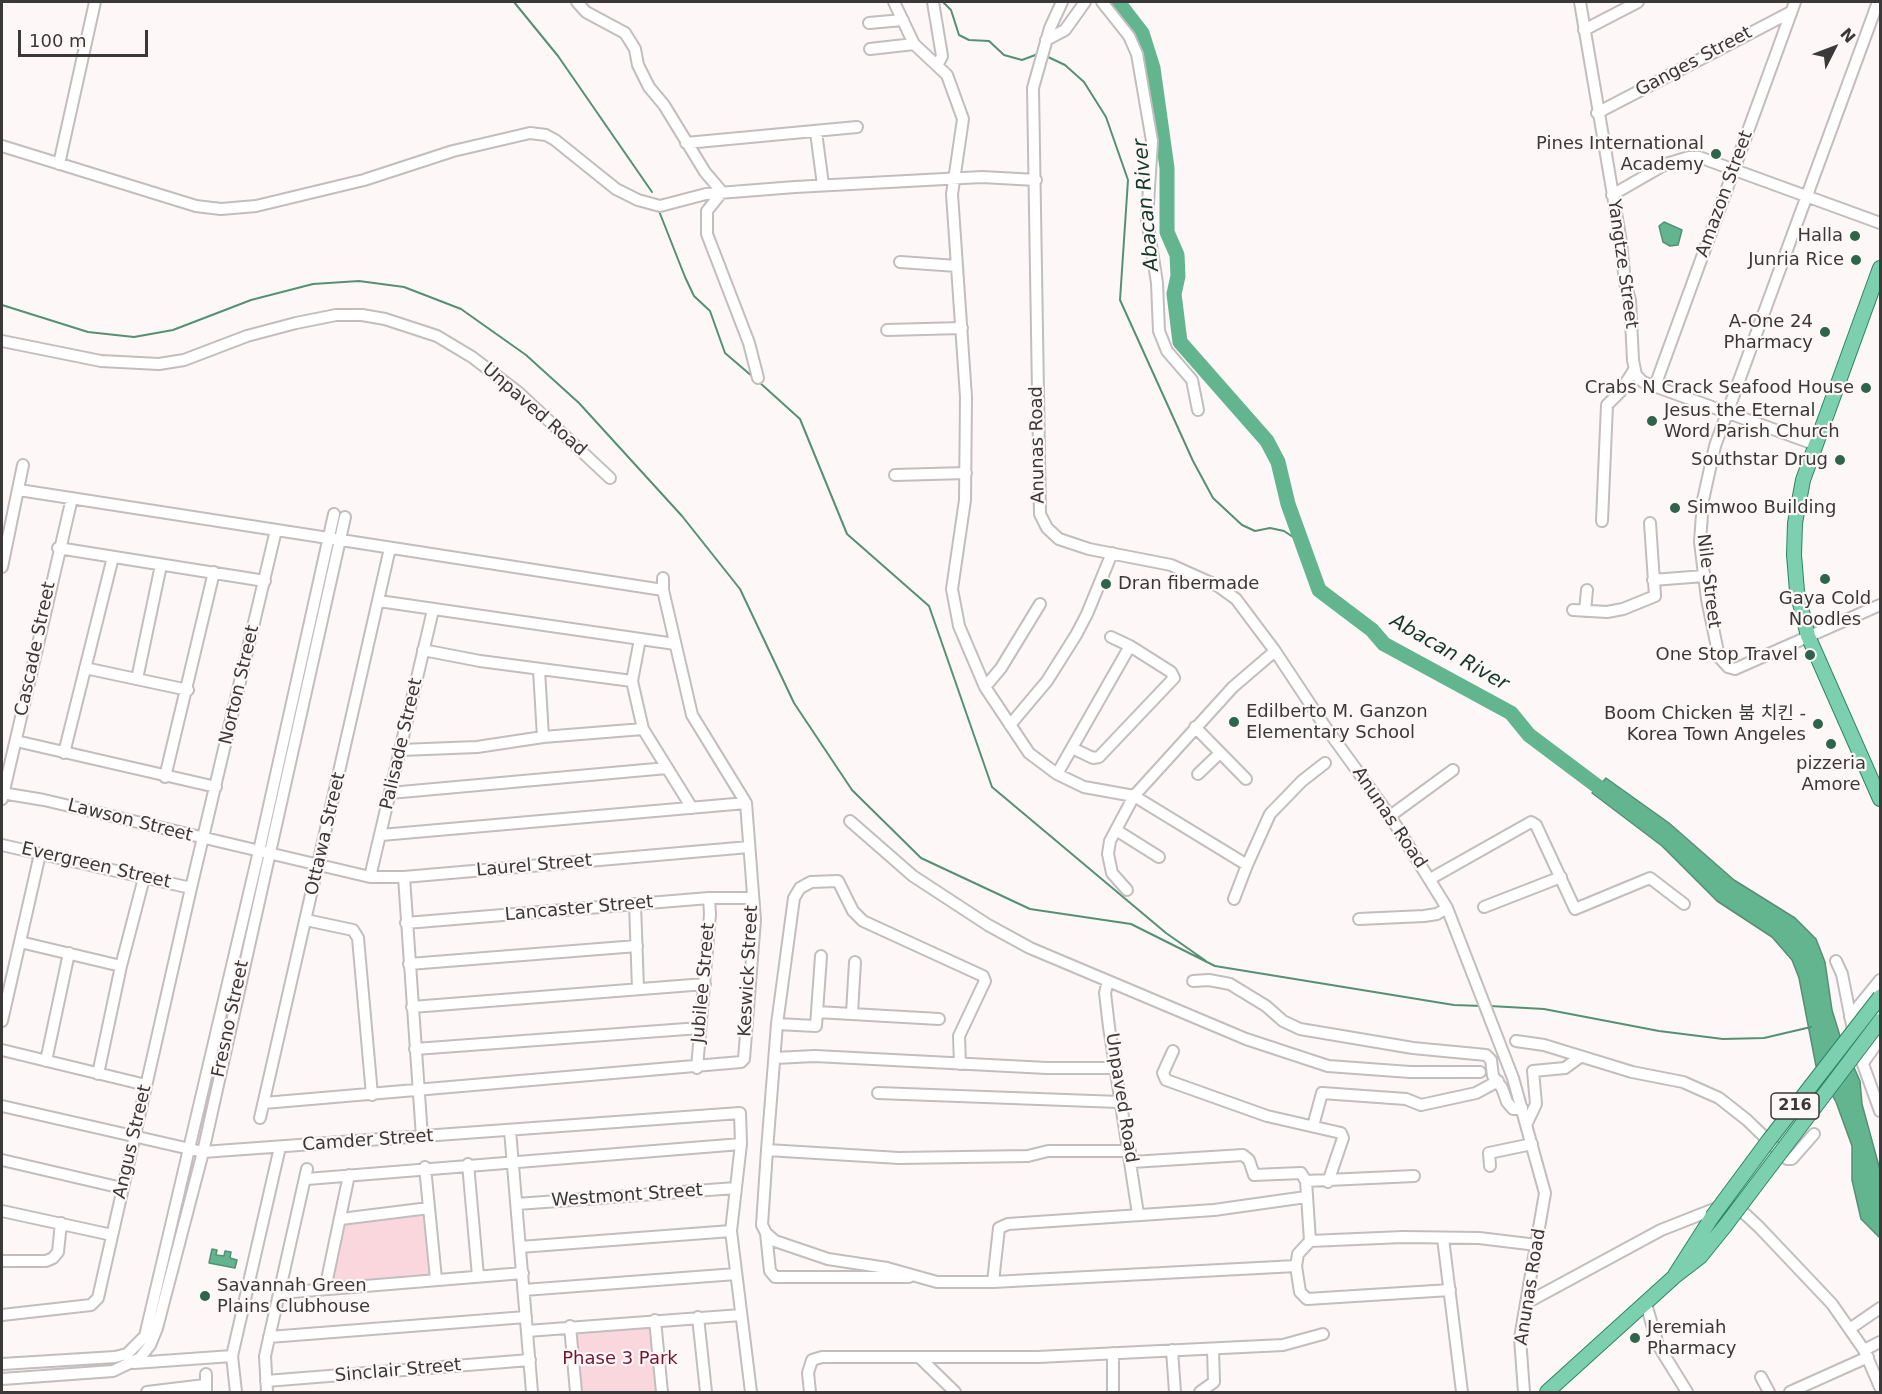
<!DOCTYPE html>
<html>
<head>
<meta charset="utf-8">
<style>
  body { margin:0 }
  #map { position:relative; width:1882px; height:1394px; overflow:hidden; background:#fdf7f8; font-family:"DejaVu Sans",sans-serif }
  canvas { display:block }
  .frame { position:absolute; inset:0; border:3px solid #3a3838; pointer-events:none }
  .north { position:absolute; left:1804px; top:18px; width:60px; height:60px; -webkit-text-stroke:4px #fdf7f8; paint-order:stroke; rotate:48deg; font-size:16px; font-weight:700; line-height:24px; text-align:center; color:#3a3838 }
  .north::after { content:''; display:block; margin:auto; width:21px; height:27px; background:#3a3838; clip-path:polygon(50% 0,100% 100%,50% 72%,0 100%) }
  .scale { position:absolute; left:18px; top:30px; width:130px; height:27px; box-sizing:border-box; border:3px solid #3a3838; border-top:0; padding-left:8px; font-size:18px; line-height:21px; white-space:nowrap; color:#3a3838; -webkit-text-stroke:4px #fdf7f8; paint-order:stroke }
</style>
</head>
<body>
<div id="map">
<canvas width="1882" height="1394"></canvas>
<div class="frame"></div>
<div class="north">N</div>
<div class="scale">100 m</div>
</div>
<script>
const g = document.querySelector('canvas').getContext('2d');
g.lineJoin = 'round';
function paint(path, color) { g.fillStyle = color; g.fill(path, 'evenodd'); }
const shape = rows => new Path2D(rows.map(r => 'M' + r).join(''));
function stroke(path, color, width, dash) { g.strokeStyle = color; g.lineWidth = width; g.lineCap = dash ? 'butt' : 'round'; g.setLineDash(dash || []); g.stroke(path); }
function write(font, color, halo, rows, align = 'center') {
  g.font = font + ' "DejaVu Sans","Noto Sans KR",sans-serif'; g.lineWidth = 4.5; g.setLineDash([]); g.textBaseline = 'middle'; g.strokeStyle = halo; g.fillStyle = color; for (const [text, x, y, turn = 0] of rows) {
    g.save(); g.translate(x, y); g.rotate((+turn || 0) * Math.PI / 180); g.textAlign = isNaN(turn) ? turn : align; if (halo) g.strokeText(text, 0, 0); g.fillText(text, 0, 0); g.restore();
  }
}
const green = shape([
  [428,1215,430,1277,329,1291,344,1222],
  [652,1325,657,1392,581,1392,574,1329]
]);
const water = shape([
  [1664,222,1682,230,1678,245,1670,246,1663,242,1659,226,1664,222],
  [1606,778,1669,823,1734,880,1795,918,1816,939,1825,962,1832,1010,1840,1036,1860,1081,1862,1104,1880,1170,1880,1238,1861,1219,1852,1180,1852,1146,1836,1102,1816,1066,1799,978,1792,960,1772,937,1717,901,1662,846,1592,793,1606,778],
  [212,1249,217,1250,216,1255,224,1256,225,1251,231,1252,230,1258,237,1260,235,1268,209,1263,212,1249]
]);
const stream = shape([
  [514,2,558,56,652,192],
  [943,2,951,10,959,35,969,40,989,41,1004,55,1022,60,1038,54],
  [1046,56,1065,65,1084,82,1106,117,1128,180,1120,300,1193,461,1213,498,1242,525,1255,531,1270,528,1284,531,1302,543],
  [659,211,685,277,694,296,710,311,725,353,753,377],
  [2,305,88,332,134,337,173,330,251,300,313,284,359,281,404,287,461,309,526,355,579,403,682,516,740,589,794,703,852,790,921,858,1030,909,1131,924,1215,966,1454,1005,1482,1006],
  [759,382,800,419,847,534,929,606,992,787,1166,933,1206,961],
  [1490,1006,1544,1009,1659,1031,1723,1039,1764,1038,1811,1027]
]);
const river = shape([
  [1118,2,1142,33,1153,68,1167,168,1167,232,1177,255,1178,276,1174,294,1180,342,1267,441,1278,462,1288,504,1319,590,1372,630,1384,644,1511,713,1529,735,1613,798]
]);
const minor = shape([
  [577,2,586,12,625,33,635,49,638,65,649,87,664,105,705,172,722,192],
  [894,2,914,44,947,75,963,119,952,194,966,397,965,500,952,589,959,626,985,687,1029,753,1057,774,1084,787,1134,796,1247,865,1234,899],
  [933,2,942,56,938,64],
  [1062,2,1050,28,1033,88,1040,514,1047,528,1059,539,1089,549,1171,565,1218,586,1236,599,1275,651,1324,725,1390,816,1447,908,1513,1078,1545,1193,1520,1338,1524,1392],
  [1102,2,1129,36,1137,54,1152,141,1147,219,1157,283,1159,331,1167,351,1192,380,1198,410],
  [1580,2,1621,242,1625,283,1630,300,1633,360,1636,375,1643,382,1814,444],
  [1878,2,1715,446,1703,500,1700,542,1707,599,1719,657,1728,667,1735,669,1880,605],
  [869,23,903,20],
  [1584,30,1638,2],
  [1046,40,1065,30,1085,2],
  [870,49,914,44],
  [1597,113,1791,12],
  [816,132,823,185],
  [686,143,857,127],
  [2,146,196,206,221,209,256,206,364,180,453,151,530,133,546,135,555,140,616,189,638,200,660,206,706,194,795,187,982,177,1036,180],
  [59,164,95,2],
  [722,192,707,211,707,234,749,343,758,378],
  [1612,195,1666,164,1689,157,1699,157,1880,223],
  [900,262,957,266],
  [887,330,962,328],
  [2,341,101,361,159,364,184,360,247,336,296,323,336,315,362,315,385,319,437,336,472,357,518,392,610,478],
  [1655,386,1795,2],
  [895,475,966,473],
  [19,490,663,590],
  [1602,521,1607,405,1620,392,1634,370],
  [58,548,265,581],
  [2,567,23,465],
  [1653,580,1704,576],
  [379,601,675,644],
  [1573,610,1607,612,1623,609,1655,596,1650,523],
  [1585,611,1587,590],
  [640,639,632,681,643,729,692,808],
  [423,650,480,661,632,681],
  [85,668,188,690],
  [539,670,543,737],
  [137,679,161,565],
  [985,687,1001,668,1040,604],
  [1010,725,1047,681,1076,635,1087,614,1112,553],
  [1195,727,1246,779],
  [16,741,216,787],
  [1072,748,1093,758,1099,757,1174,678,1171,672,1130,646],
  [401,750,477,747,543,737,643,729],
  [64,753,113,557],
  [1057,774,1130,646,1111,637],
  [1198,774,1220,753],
  [165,777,214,572],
  [2,793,44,800,370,877,404,877,749,847],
  [390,793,667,768],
  [2,799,72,498],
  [1390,816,1453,770],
  [850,821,913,876,988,925,1030,948,1246,1039,1328,1066,1410,1072,1480,1072],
  [1116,830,1159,857],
  [381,835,746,803],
  [2,845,191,888],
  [1247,865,1270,814,1302,781,1325,763],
  [370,877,433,610],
  [404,877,422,1137],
  [1430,879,1531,822,1536,825,1575,909,1650,878,1684,904],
  [1127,890,1112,873,1108,854,1110,841,1134,796,1233,687,1275,651],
  [635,904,638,989],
  [1484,907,1561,877],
  [1359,919,1424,916,1437,914,1447,908],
  [306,920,353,930,358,938,372,1095],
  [406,923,709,898,753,898],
  [20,942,121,966],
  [1836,961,1842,974,1856,1045,1880,1111],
  [409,964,637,946],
  [1108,981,1105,993,1109,1027,1138,1214],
  [1193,981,1209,980,1230,984,1266,1006,1283,1021,1300,1029,1413,1048,1486,1055,1491,1060,1493,1076,1502,1088,1507,1102,1513,1109,1522,1108],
  [412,1007,705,984],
  [817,1012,821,956],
  [852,1013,855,962],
  [1850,1017,1880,980],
  [939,1019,817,1012,816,1026,777,1024,767,1150,899,1158,1028,1156,1048,1151,1130,1151],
  [2,1021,40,854],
  [777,1024,794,898,800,888,811,882,838,881,853,911,863,921,983,976,985,981,959,1036,960,1064],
  [1516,1041,1544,1045,1632,1072,1683,1082,1719,1098,1747,1120,1787,1159,1792,1159,1814,1134],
  [415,1049,700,1028],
  [2,1050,146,1085],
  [1173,1051,1163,1073,1166,1080,1267,1116,1341,1133,1343,1138,1328,1182],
  [775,1058,815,1056,1047,1068,1115,1068],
  [46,1061,69,953],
  [1863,1063,1880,1039],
  [697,1068,710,914,709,898],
  [98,1074,121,966,144,878],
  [878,1093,1119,1102],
  [264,1103,741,1062,744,1059,755,920,746,803,692,715,663,590,663,578],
  [2,1106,203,1152,740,1113,741,1144,731,1231,751,1392],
  [260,1118,390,548],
  [1526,1125,1536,1104,1533,1071,1565,1068,1580,1057],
  [1313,1126,1322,1093,1406,1099,1421,1105,1476,1093,1498,1081],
  [510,1130,532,1392],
  [767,1150,762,1225,766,1233,775,1241,828,1259,887,1268,937,1282,993,1282],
  [2,1160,122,1188],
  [1132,1162,1243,1155,1249,1160,1254,1175,1301,1173,1306,1181,1310,1241],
  [468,1164,478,1276],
  [1490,1166,1489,1153,1532,1144],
  [425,1167,436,1279],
  [307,1179,741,1144],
  [1306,1181,1414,1176],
  [517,1204,736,1188],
  [2,1211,112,1235],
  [341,1219,429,1208],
  [766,1233,770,1271,775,1277,909,1277],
  [1443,1238,1462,1392],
  [520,1247,731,1231],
  [2,1261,46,1261,53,1258,58,1252,61,1223],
  [1296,1266,993,1282,999,1228,1008,1224,1214,1210,1306,1197],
  [325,1289,349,1175],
  [524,1290,736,1274],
  [1450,1290,1307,1299,1300,1292,1296,1266,1298,1254,1310,1241,1403,1237,1479,1238,1537,1245],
  [280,1293,523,1273],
  [1528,1302,1661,1230,1722,1206,1731,1206,1745,1214,1759,1227,1832,1304,1864,1350,1880,1387],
  [1646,1304,1658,1345,1687,1392],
  [2,1315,91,1305,98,1298,191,888,276,530],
  [698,1317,706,1392],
  [655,1320,662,1392],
  [570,1326,576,1392],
  [1851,1328,1880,1308],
  [527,1331,741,1315],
  [269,1337,526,1317],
  [1172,1350,1175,1392],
  [1864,1350,1880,1342],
  [919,1357,955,1392],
  [134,1363,232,1356],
  [2,1364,115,1357,127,1354,145,1336,259,851,334,514],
  [206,1374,206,1392],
  [1761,1377,1769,1392],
  [2,1379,113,1371,140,1358,150,1345,157,1328,203,1152,345,517],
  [266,1381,530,1360],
  [147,1392,205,1385],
  [236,1392,232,1356,280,1147],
  [267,1392,265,1356,307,1169],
  [810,1392,808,1373,812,1360,822,1357,1038,1357,1283,1345,1323,1334],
  [1113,1392,1113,1353],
  [1200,1392,1214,1382,1213,1349],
  [1790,1392,1868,1357]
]);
const major = shape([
  [1880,268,1803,480,1795,523,1794,555,1797,591,1808,636,1880,799],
  [1675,1275,1712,1217],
  [1547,1392,1674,1277,1700,1257,1725,1226]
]);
const majorBridge = shape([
  [1712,1217,1769,1140,1880,997],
  [1725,1226,1880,1021]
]);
const markers = [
  [1716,154,6,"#2d644b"],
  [1855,236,6,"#2d644b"],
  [1856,260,6,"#2d644b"],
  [1825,332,6,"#2d644b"],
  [1866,388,6,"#2d644b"],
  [1652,421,6,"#2d644b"],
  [1840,460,6,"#2d644b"],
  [1675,508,6,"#2d644b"],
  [1825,579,6,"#2d644b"],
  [1106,584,6,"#2d644b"],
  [1810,655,6,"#2d644b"],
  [1234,722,6,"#2d644b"],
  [1818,724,6,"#2d644b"],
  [1831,744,6,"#2d644b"],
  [205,1296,6,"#2d644b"],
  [1635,1338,6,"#2d644b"]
];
const shields = [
  [1795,1106,48]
];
const shieldNames = [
  ["216",1795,1106]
];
const streetNames = [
  ["Ganges Street",1694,62,-28],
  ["Amazon Street",1725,194,-70],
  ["Yangtze Street",1622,264,82],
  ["Unpaved Road",534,410,41],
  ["Anunas Road",1038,445,-91],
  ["Nile Street",1708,581,83],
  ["Cascade Street",36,649,-78],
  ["Norton Street",240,685,-77],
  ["Palisade Street",402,744,-77],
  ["Anunas Road",1389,818,56],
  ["Lawson Street",130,821,14],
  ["Ottawa Street",326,834,-77],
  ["Evergreen Street",96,866,13],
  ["Laurel Street",534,866,-5],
  ["Lancaster Street",579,909,-5],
  ["Keswick Street",749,971,-87],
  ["Jubilee Street",704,983,-85],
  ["Fresno Street",231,1019,-78],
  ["Unpaved Road",1121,1098,81],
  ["Camder Street",368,1141,-4],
  ["Angus Street",133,1142,-77],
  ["Westmont Street",627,1196,-4],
  ["Anunas Road",1531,1287,-81],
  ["Sinclair Street",398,1371,-5]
];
const poiNames = [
  ["Pines International",1704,144],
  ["Academy",1704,165],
  ["Halla",1843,236],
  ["Junria Rice",1844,260],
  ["A-One 24",1813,322],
  ["Pharmacy",1813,343],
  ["Crabs N Crack Seafood House",1854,388],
  ["Jesus the Eternal",1664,411,"left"],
  ["Word Parish Church",1664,432,"left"],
  ["Southstar Drug",1828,460],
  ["Simwoo Building",1687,508,"left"],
  ["Dran fibermade",1118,584,"left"],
  ["Gaya Cold",1825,599,"center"],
  ["Noodles",1825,620,"center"],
  ["One Stop Travel",1798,655],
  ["Edilberto M. Ganzon",1246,712,"left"],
  ["Elementary School",1246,733,"left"],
  ["Boom Chicken 붐 치킨 -",1806,714],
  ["Korea Town Angeles",1806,735],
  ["pizzeria",1831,764,"center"],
  ["Amore",1831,785,"center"],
  ["Savannah Green",217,1286,"left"],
  ["Plains Clubhouse",217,1307,"left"],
  ["Jeremiah",1647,1328,"left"],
  ["Pharmacy",1647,1349,"left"]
];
const parkNames = [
  ["Phase 3 Park",620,1359]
];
const waterNames = [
  ["Abacan River",1147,205,-95],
  ["Abacan River",1449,653,30]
];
paint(green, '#fad7dc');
paint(water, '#62b58e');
stroke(water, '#569074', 1.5);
stroke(stream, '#569074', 2);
stroke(river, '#62b58e', 15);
stroke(minor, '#c3bdbe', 14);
stroke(major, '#2c8664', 16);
stroke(minor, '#fff', 10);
stroke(major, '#7cd0b0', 14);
stroke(majorBridge, '#2c8664', 16, []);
stroke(majorBridge, '#7cd0b0', 14);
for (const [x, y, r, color] of markers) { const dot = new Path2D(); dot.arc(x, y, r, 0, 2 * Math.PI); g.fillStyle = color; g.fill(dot); stroke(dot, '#fdf7f8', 2); }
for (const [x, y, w] of shields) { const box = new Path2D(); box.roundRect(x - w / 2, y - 13, w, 26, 4.5); g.fillStyle = '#fdf7f8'; g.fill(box); stroke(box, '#3a3838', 1.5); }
write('bold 16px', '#3a3838', null, shieldNames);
write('18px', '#3a3838', '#fdf7f8', streetNames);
write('18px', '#3a3838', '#fdf7f8', poiNames, 'right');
write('18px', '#741432', '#fdf7f8', parkNames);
write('italic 20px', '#143929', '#fdf7f8', waterNames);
</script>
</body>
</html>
